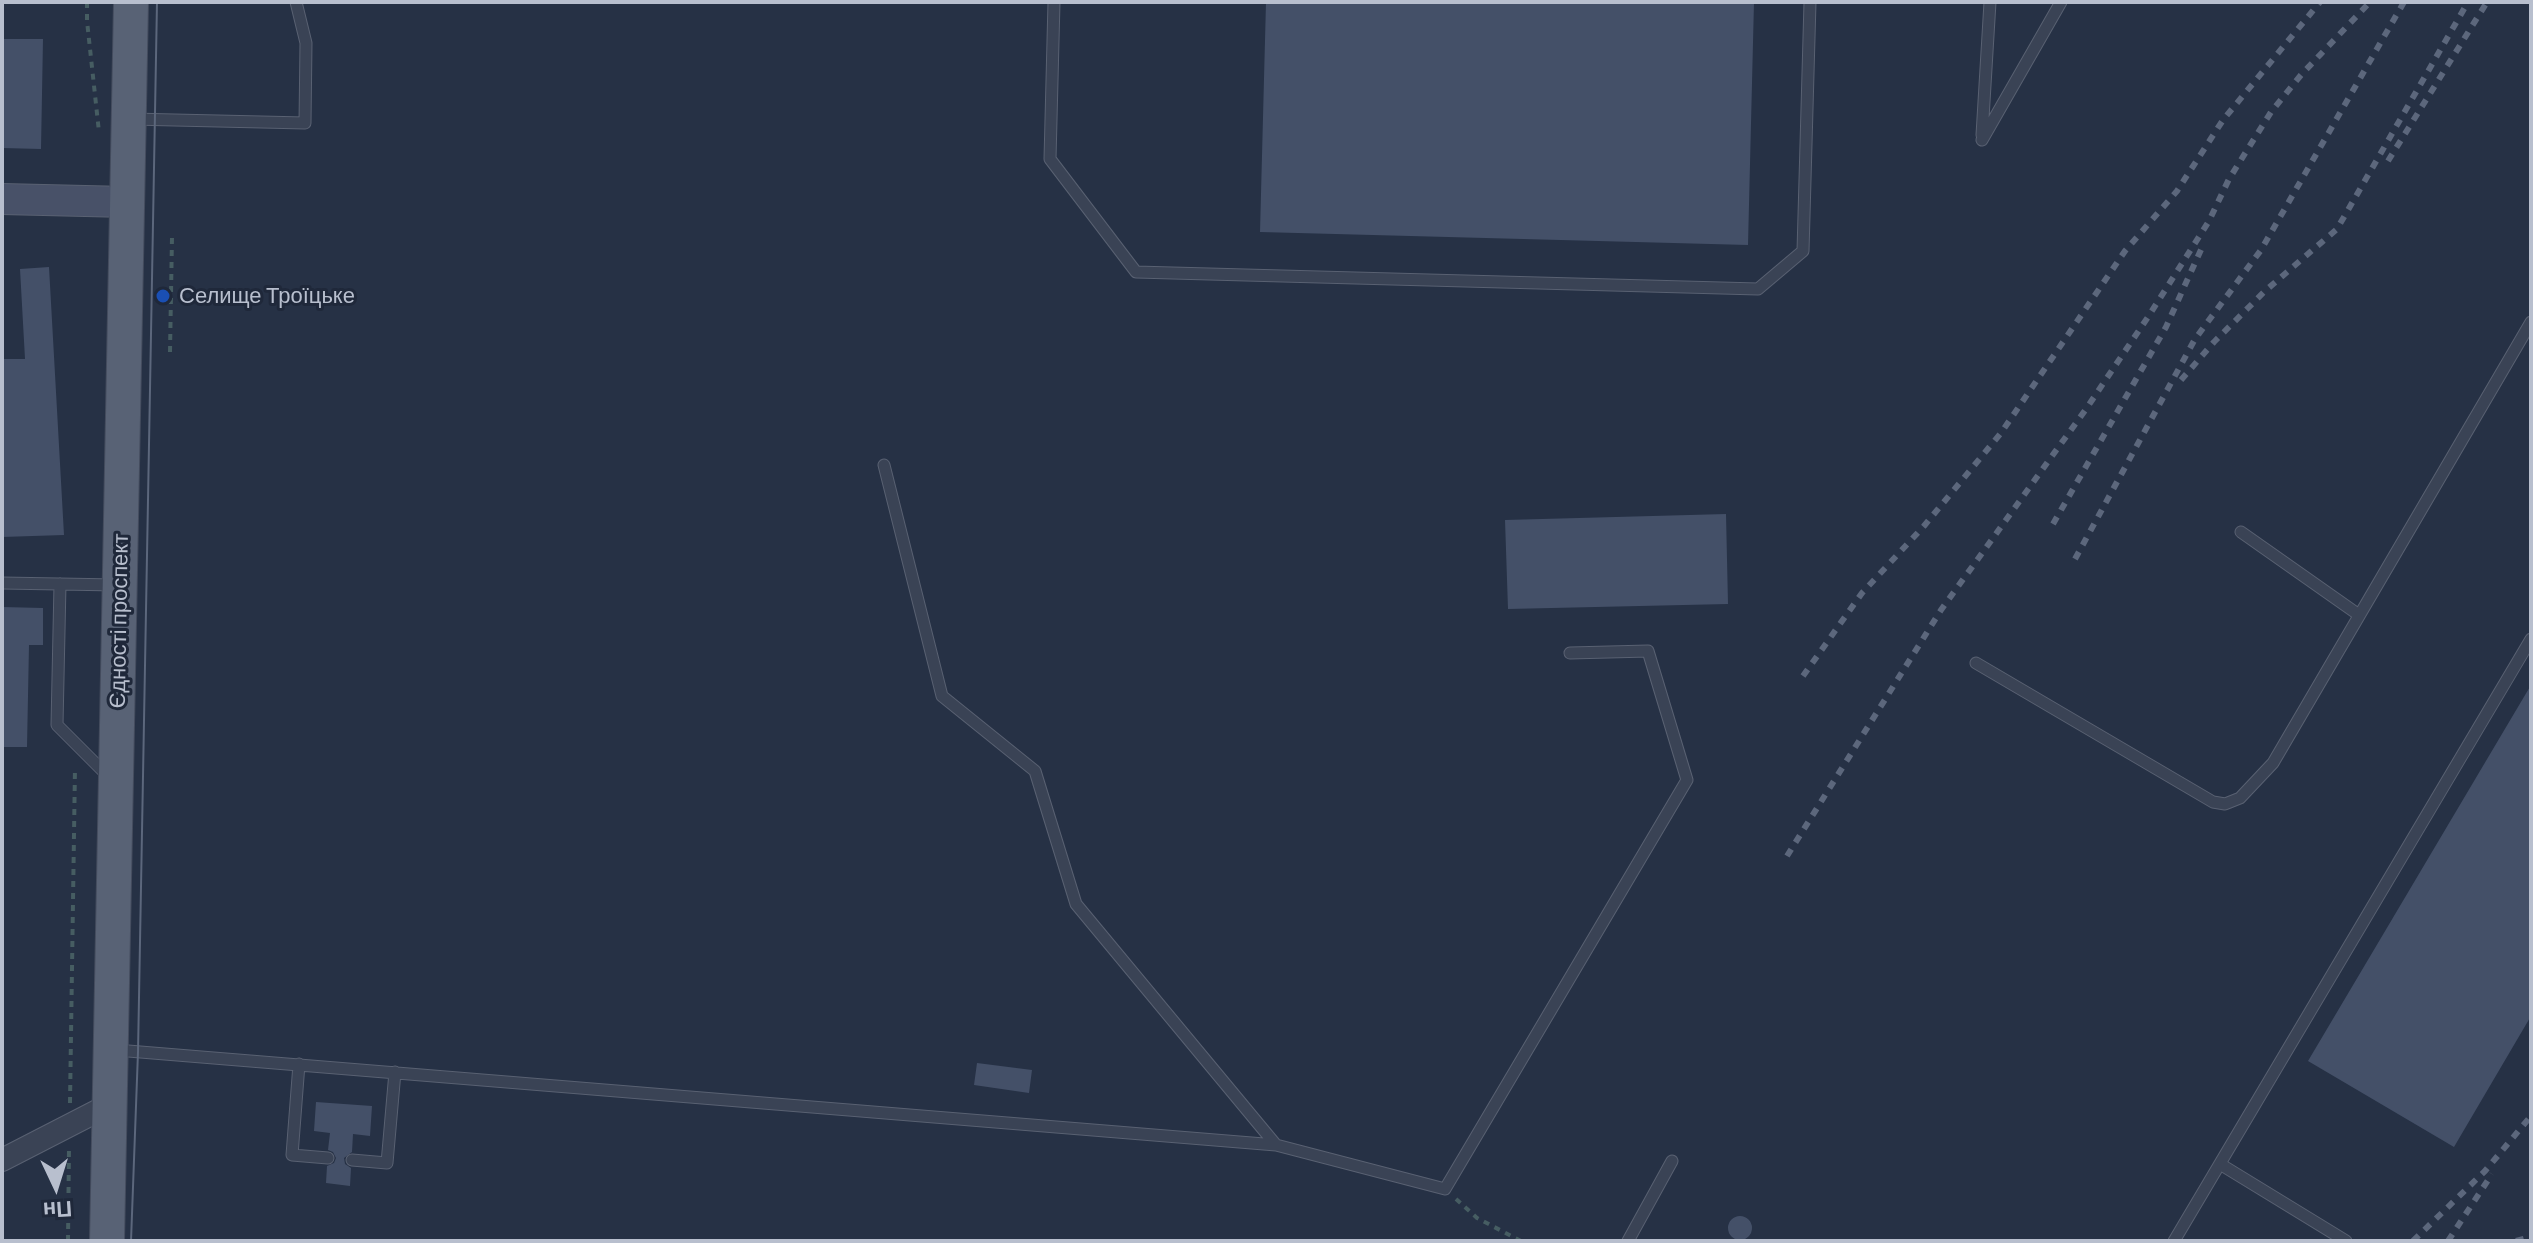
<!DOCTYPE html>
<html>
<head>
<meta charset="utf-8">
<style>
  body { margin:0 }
  #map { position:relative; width:2533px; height:1243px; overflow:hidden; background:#263145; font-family:Barlow,sans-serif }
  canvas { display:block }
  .frame { position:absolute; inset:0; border:4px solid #b8bfce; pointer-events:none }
  .north { position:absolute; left:16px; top:1147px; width:80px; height:80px; -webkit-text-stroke:6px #1f283a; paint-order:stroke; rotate:176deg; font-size:22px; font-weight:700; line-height:32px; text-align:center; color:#b8bfce }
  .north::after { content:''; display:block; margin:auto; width:28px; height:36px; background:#b8bfce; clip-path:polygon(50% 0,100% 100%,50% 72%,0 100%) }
</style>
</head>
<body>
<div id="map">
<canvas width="2533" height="1243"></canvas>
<div class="frame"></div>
<div class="north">Пн</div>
</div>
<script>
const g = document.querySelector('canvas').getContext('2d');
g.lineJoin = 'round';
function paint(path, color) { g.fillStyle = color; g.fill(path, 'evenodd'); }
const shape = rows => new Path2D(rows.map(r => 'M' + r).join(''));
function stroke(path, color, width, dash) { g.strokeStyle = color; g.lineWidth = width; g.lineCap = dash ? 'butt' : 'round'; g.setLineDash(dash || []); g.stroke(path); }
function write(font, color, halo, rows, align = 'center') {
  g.font = font + ' Barlow,sans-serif'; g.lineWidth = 6; g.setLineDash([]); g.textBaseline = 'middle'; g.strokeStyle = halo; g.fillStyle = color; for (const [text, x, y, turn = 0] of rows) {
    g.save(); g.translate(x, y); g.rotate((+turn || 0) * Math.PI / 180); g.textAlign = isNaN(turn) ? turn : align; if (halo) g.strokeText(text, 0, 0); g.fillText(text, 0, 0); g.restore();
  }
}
const building = shape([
  [1266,2,1754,2,1748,245,1260,232],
  [2,39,43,39,41,149,2,148],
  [49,267,64,535,2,537,2,359,25,359,20,269],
  [1726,514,1728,604,1508,609,1505,520],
  [2,607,43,608,43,645,29,645,27,747,2,747],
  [2531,685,2531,1016,2454,1147,2308,1061],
  [977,1063,1032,1070,1029,1093,974,1085],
  [316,1102,372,1106,370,1136,353,1134,352,1152,344,1158,345,1164,351,1168,350,1186,326,1183,327,1166,334,1163,336,1158,333,1152,328,1150,330,1133,314,1131],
  '1728 1228a12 12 0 1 1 24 0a12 12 0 1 1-24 0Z'
]);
const path = shape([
  [87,2,87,21,99,132],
  [170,352,172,237],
  [70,1103,75,767],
  [1456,1199,1477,1218,1521,1241],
  [68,1241,69,1147]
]);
const lane = shape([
  [1054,2,1050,159,1136,272,1758,289,1803,251,1810,2],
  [131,119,305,123,306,43,296,2],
  [1982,135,1990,2],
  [1982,140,2061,2],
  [884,465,942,696,1035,771,1076,904,1276,1145],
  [2241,532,2359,615],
  [2,583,117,585],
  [60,584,57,725,107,775],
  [1976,663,2213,802,2225,804,2240,798,2273,763,2531,322],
  [116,1050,1276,1145,1445,1189,1687,780,1648,651,1570,653],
  [299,1064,292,1155,328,1158],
  [352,1160,387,1163,395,1072],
  [2220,1164,2346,1241],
  [1628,1241,1672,1161],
  [2174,1241,2531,639]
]);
const street = shape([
  [2,1160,109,1105]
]);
const secondary = shape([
  [2,199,127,202]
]);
const primary = shape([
  [107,1241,131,2]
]);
const tram = shape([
  [131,1241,138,1052,157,2]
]);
const rail = shape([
  [2388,161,2487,2],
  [2181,380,2214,342,2265,291,2337,229,2468,2],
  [2053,524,2166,327,2204,243],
  [2075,559,2195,339,2261,250,2404,2],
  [1803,676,1862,593,1924,526,2001,433,2125,251,2177,191,2223,120,2320,2],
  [1787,856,1941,610,2086,409,2148,317,2209,221,2229,179,2271,112,2301,75,2370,2],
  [2413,1241,2485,1171,2531,1116],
  [2448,1241,2492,1174],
  [2516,1241,2531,1237]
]);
const markers = [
  [163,296,8,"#1a4fb4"]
];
const poiNames = [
  ["Селище Троїцьке",179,296]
];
const streetNames = [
  ["Єдності проспект",119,621,-89]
];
paint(building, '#445068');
stroke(lane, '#596172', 13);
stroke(street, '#596172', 24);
stroke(secondary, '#596172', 32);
stroke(primary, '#444c5e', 36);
stroke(path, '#465d62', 4, [6, 6]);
stroke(lane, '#3a4355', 11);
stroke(street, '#3a4355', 22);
stroke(secondary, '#485168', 30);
stroke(primary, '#586275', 34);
stroke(tram, '#5c677c', 2);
stroke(rail, '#5c677c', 6, [8, 8]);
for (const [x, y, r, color] of markers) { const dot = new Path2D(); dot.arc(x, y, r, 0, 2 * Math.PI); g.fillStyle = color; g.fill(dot); stroke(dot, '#1f283a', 3); }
write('22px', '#b8bfce', '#1f283a', poiNames, 'left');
write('22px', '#b8bfce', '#1f283a', streetNames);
</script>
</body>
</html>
